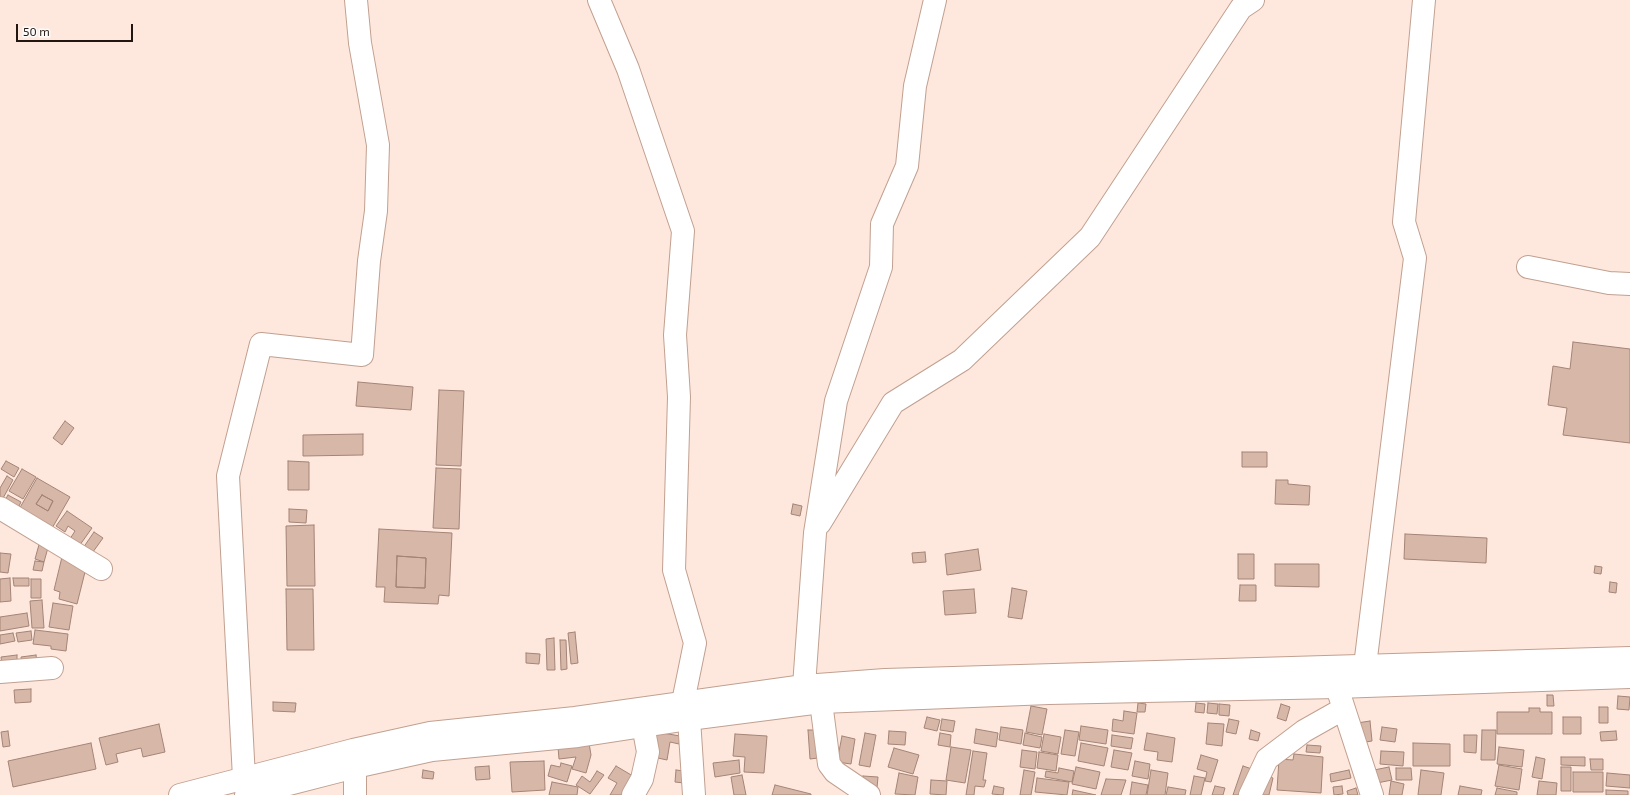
<!DOCTYPE html>
<html>
<head>
<meta charset="utf-8">
<style>
  body { margin:0 }
  #map { position:relative; width:1630px; height:795px; overflow:hidden; background:#fee8de; font-family:"Exo 2",sans-serif }
  canvas { display:block }
  .scale { position:absolute; left:16px; top:24px; width:117px; height:18px; box-sizing:border-box; border:2px solid #221610; border-top:0; padding-left:5px; font-size:12px; line-height:14px; white-space:nowrap; color:#221610; -webkit-text-stroke:3px #fbfbfb; paint-order:stroke }
</style>
</head>
<body>
<div id="map">
<canvas width="1630" height="795"></canvas>
<div class="scale">50 m</div>
</div>
<script>
const g = document.querySelector('canvas').getContext('2d');
g.lineJoin = 'round';
function paint(path, color) { g.fillStyle = color; g.fill(path, 'evenodd'); }
const shape = rows => new Path2D(rows.map(r => 'M' + r).join(''));
function stroke(path, color, width, dash) { g.strokeStyle = color; g.lineWidth = width; g.lineCap = dash ? 'butt' : 'round'; g.setLineDash(dash || []); g.stroke(path); }
const building = shape([
  [1573,342,1630,349,1630,443,1563,435,1567,408,1548,405,1553,366,1570,369,1573,342],
  [358,382,413,387,411,410,356,406,358,382],
  [439,390,464,391,461,466,436,465,439,390],
  [65,421,74,428,62,445,53,438,65,421],
  [363,434,363,455,303,456,303,435,363,434],
  [1242,452,1267,452,1267,467,1242,467,1242,452],
  [6,461,19,468,14,477,1,469,6,461],
  [288,461,309,462,309,490,288,490,288,461],
  [436,468,461,469,459,529,433,528,436,468],
  [22,469,36,477,23,499,9,491,22,469],
  [7,476,13,480,2,500,0,499,0,488,7,476],
  [37,478,70,497,51,530,18,511,37,478],
  [42,495,53,501,48,511,36,504,42,495],
  [1276,480,1288,480,1288,484,1310,486,1309,505,1275,504,1276,480],
  [8,495,21,502,16,512,3,504,8,495],
  [42,495,53,501,48,511,36,504,42,495],
  [793,504,802,506,800,516,791,514,793,504],
  [289,509,307,510,306,523,289,522,289,509],
  [67,511,92,528,77,549,68,542,75,531,68,526,65,532,56,526,67,511],
  [314,525,315,586,287,586,286,526,314,525],
  [379,529,452,533,449,596,439,595,438,604,384,602,385,587,376,587,379,529],
  [397,556,426,558,425,588,396,587,397,556],
  [94,532,103,538,90,556,81,551,94,532],
  [1405,534,1487,538,1486,563,1404,559,1405,534],
  [40,541,49,544,44,562,35,559,40,541],
  [978,549,981,570,947,575,945,554,978,549],
  [925,552,926,562,913,563,912,553,925,552],
  [0,553,11,554,8,573,0,572,0,553],
  [1238,554,1254,554,1254,579,1238,579,1238,554],
  [397,556,426,558,425,588,396,587,397,556],
  [62,557,87,564,77,604,59,599,60,592,54,590,62,557],
  [35,561,44,562,42,571,33,570,35,561],
  [1275,564,1319,564,1319,587,1275,586,1275,564],
  [1595,566,1602,567,1601,574,1594,573,1595,566],
  [10,578,11,601,0,602,0,579,10,578],
  [13,578,29,578,29,586,14,586,13,578],
  [31,579,41,579,41,598,31,598,31,579],
  [1610,582,1617,583,1616,593,1609,592,1610,582],
  [1240,585,1256,585,1256,601,1239,601,1240,585],
  [1012,588,1027,591,1022,619,1008,617,1012,588],
  [286,589,313,589,314,650,287,650,286,589],
  [974,589,976,613,945,615,943,591,974,589],
  [42,600,44,628,32,628,30,601,42,600],
  [53,603,73,606,69,630,49,627,53,603],
  [27,613,29,626,0,631,0,617,27,613],
  [35,630,68,634,66,651,51,649,51,646,33,644,35,630],
  [31,631,32,640,18,642,16,633,31,631],
  [575,632,578,663,571,664,568,633,575,632],
  [13,633,15,641,0,644,0,635,13,633],
  [554,638,555,670,547,670,546,639,554,638],
  [560,640,566,640,567,669,561,670,560,640],
  [526,653,540,654,539,664,526,663,526,653],
  [17,655,17,664,2,665,1,657,17,655],
  [36,655,37,662,22,664,21,657,36,655],
  [31,689,31,702,15,703,14,690,31,689],
  [1547,695,1553,695,1554,706,1547,706,1547,695],
  [1618,696,1630,697,1629,710,1617,709,1618,696],
  [273,702,296,703,295,712,273,711,273,702],
  [1138,703,1146,704,1145,712,1137,712,1138,703],
  [1196,703,1205,704,1204,713,1195,712,1196,703],
  [1208,703,1218,704,1217,714,1207,713,1208,703],
  [1219,704,1230,705,1229,716,1219,715,1219,704],
  [1281,704,1290,707,1286,721,1277,718,1281,704],
  [1031,706,1047,709,1042,735,1026,732,1031,706],
  [1599,707,1608,707,1608,723,1599,723,1599,707],
  [1529,708,1540,708,1540,712,1552,712,1552,734,1497,734,1497,712,1529,712,1529,708],
  [1124,711,1137,713,1134,734,1112,731,1113,719,1123,721,1124,711],
  [927,717,940,720,937,731,924,728,927,717],
  [1563,717,1581,717,1581,734,1563,734,1563,717],
  [942,719,955,721,953,732,940,730,942,719],
  [1229,719,1239,721,1236,734,1226,732,1229,719],
  [1370,721,1372,741,1359,743,1357,723,1370,721],
  [1208,723,1224,724,1222,746,1206,744,1208,723],
  [159,724,165,752,143,757,141,748,116,754,118,762,106,765,99,738,159,724],
  [1081,726,1108,730,1106,744,1079,740,1081,726],
  [1001,727,1023,730,1021,744,999,740,1001,727],
  [1382,727,1397,729,1395,742,1380,740,1382,727],
  [976,729,998,733,996,747,974,743,976,729],
  [808,730,815,730,818,758,810,759,808,730],
  [1065,730,1079,732,1075,756,1061,754,1065,730],
  [1251,730,1260,733,1258,741,1249,739,1251,730],
  [1482,730,1496,730,1495,760,1481,760,1482,730],
  [8,731,10,746,3,747,1,732,8,731],
  [889,731,906,732,905,745,888,744,889,731],
  [1616,731,1617,740,1601,741,1600,732,1616,731],
  [657,732,680,736,679,744,670,742,667,760,653,757,657,732],
  [865,733,876,735,870,767,859,765,865,733],
  [940,733,951,735,950,747,938,745,940,733],
  [1025,733,1042,737,1040,748,1023,745,1025,733],
  [1147,733,1175,738,1172,762,1157,760,1158,752,1144,750,1147,733],
  [735,734,767,736,764,773,744,772,745,757,733,756,735,734],
  [1044,734,1061,737,1058,754,1041,751,1044,734],
  [1112,735,1133,738,1131,749,1111,746,1112,735],
  [1464,735,1477,735,1476,753,1464,752,1464,735],
  [842,736,855,739,851,764,837,762,842,736],
  [91,743,96,769,13,787,8,761,91,743],
  [589,743,591,755,586,773,572,769,576,757,559,759,558,747,589,743],
  [1081,743,1108,748,1104,766,1078,761,1081,743],
  [1413,743,1450,744,1450,766,1413,766,1413,743],
  [1307,745,1321,746,1320,753,1306,752,1307,745],
  [951,747,971,750,965,783,946,780,951,747],
  [1499,747,1524,750,1522,767,1497,764,1499,747],
  [894,748,919,755,913,774,888,767,894,748],
  [1022,750,1037,752,1035,769,1020,767,1022,750],
  [1114,750,1132,753,1128,770,1111,767,1114,750],
  [973,751,987,753,983,780,986,780,984,787,975,786,974,795,966,795,973,751],
  [1381,751,1404,752,1403,766,1380,764,1381,751],
  [1039,752,1058,755,1056,771,1037,768,1039,752],
  [1294,754,1323,757,1321,793,1277,790,1279,759,1293,760,1294,754],
  [1201,755,1218,760,1211,782,1205,781,1207,772,1197,769,1201,755],
  [1536,757,1545,759,1542,779,1532,777,1536,757],
  [1561,757,1585,757,1585,766,1561,765,1561,757],
  [1590,759,1603,759,1603,770,1591,770,1590,759],
  [739,760,740,773,715,777,713,763,739,760],
  [544,761,545,790,512,792,510,762,544,761],
  [1135,761,1150,764,1148,779,1132,776,1135,761],
  [561,763,572,766,567,782,548,776,551,765,560,767,561,763],
  [1499,765,1522,769,1519,790,1495,786,1499,765],
  [489,766,490,779,476,780,475,767,489,766],
  [616,766,638,779,628,795,610,795,617,783,608,778,616,766],
  [1243,766,1255,770,1246,795,1233,795,1243,766],
  [1076,767,1100,772,1096,789,1072,784,1076,767],
  [1389,767,1392,780,1377,783,1374,770,1389,767],
  [1561,767,1571,767,1571,791,1561,791,1561,767],
  [1059,768,1074,771,1072,782,1045,777,1046,771,1058,773,1059,768],
  [1396,768,1411,768,1412,780,1396,780,1396,768],
  [423,770,434,772,433,779,422,778,423,770],
  [676,770,684,771,684,783,675,782,676,770],
  [1024,770,1035,772,1031,795,1020,795,1024,770],
  [1151,770,1168,773,1165,795,1147,795,1151,770],
  [1349,770,1351,778,1331,782,1330,774,1349,770],
  [1421,770,1444,773,1441,795,1418,795,1421,770],
  [597,771,604,775,590,794,576,785,582,776,590,782,597,771],
  [1573,772,1603,772,1603,792,1573,792,1573,772],
  [899,773,918,777,915,795,895,794,899,773],
  [1607,773,1630,775,1630,788,1606,786,1607,773],
  [742,775,746,795,734,795,731,777,742,775],
  [1263,775,1273,778,1269,795,1257,795,1263,775],
  [863,776,878,777,877,788,862,786,863,776],
  [1194,776,1205,778,1201,795,1190,795,1194,776],
  [1037,778,1069,782,1067,795,1035,792,1037,778],
  [1106,779,1126,780,1121,795,1101,795,1106,779],
  [931,780,947,781,946,795,930,794,931,780],
  [1391,781,1404,784,1402,795,1389,795,1391,781],
  [1539,781,1557,783,1556,795,1537,795,1539,781],
  [552,782,578,787,577,795,549,795,552,782],
  [1132,782,1148,785,1146,795,1130,795,1132,782],
  [775,785,811,794,811,795,772,795,775,785],
  [994,786,1004,788,1003,795,992,794,994,786],
  [1215,786,1225,788,1223,795,1212,795,1215,786],
  [1342,786,1343,794,1334,795,1333,787,1342,786],
  [1460,786,1482,790,1481,795,1458,795,1460,786],
  [1168,787,1186,790,1185,795,1166,795,1168,787],
  [1356,788,1358,795,1348,795,1347,791,1356,788],
  [1497,788,1517,792,1517,795,1495,795,1497,788],
  [1073,790,1096,795,1072,795,1073,790],
  [1606,790,1628,791,1628,795,1606,795,1606,790]
]);
const minor = shape([
  [599,0,628,69,683,231,675,335,679,397,674,570,695,643,683,702],
  [1528,267,1609,283,1630,284],
  [0,508,101,569],
  [820,523,893,403,962,360,1090,237,1241,8,1253,0],
  [1365,666,1415,258,1404,222,1424,0],
  [1331,669,1372,795],
  [0,672,52,668],
  [804,686,815,533,836,401,881,267,882,224,907,166,915,86,935,0],
  [821,702,829,764,835,772,869,795],
  [689,719,694,795],
  [244,778,228,476,261,344,362,355,369,261,376,211,378,145,360,43,356,0],
  [355,795,355,767],
  [633,795,642,779,648,752,643,725],
  [1250,795,1267,759,1304,731,1343,709]
]);
const major = shape([
  [180,795,353,750,430,733,575,718,804,686,885,680,1630,658],
  [246,795,355,767,432,750,578,736,689,719,821,702,1049,693,1337,687,1630,677]
]);
paint(building, '#d7b7a8');
stroke(building, '#a48475', 1);
stroke(minor, '#c1a090', 24);
stroke(major, '#c1a090', 24);
stroke(minor, '#fff', 22);
stroke(major, '#fff', 22);
</script>
</body>
</html>
